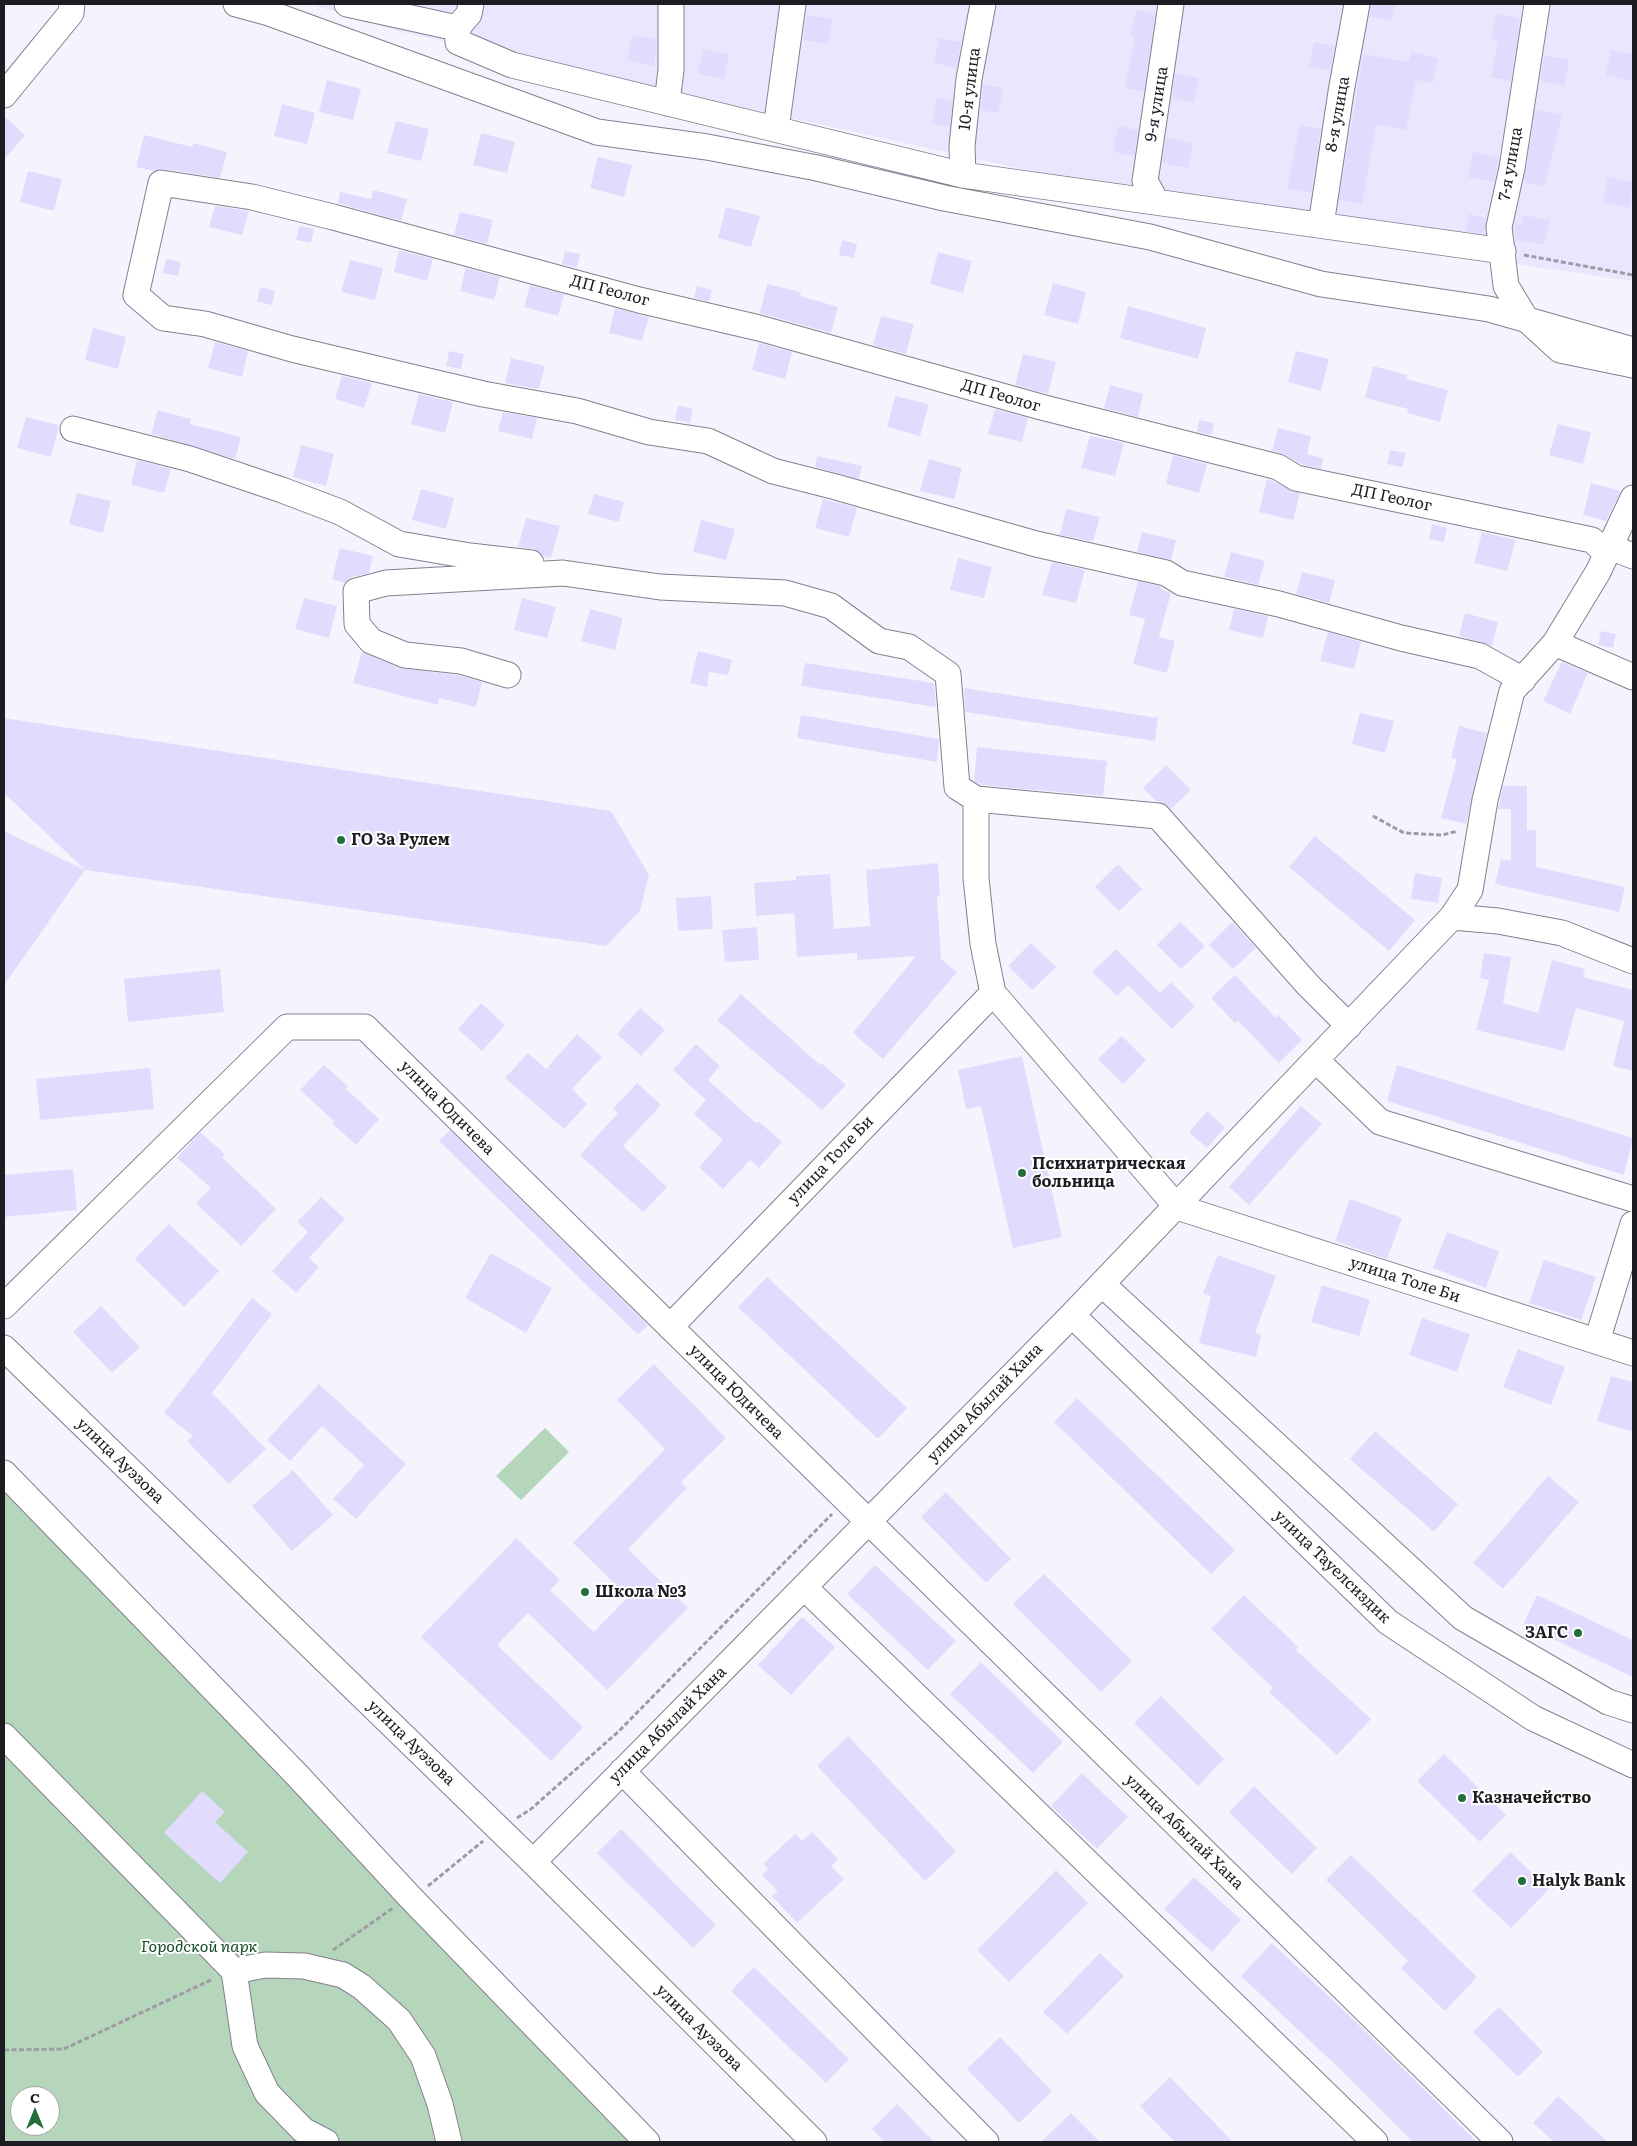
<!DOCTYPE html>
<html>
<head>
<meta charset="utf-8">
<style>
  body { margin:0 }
  #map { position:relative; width:1637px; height:2146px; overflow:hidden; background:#f5f4fe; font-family:Literata,serif }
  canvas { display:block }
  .frame { position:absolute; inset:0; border:5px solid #1d1c22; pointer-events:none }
  .north { position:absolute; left:10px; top:2086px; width:50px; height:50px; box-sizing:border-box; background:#fff; border:1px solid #a5a4a7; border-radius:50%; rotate:0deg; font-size:14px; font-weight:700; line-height:20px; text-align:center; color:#1d1c22 }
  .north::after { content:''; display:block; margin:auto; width:18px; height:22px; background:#236d3a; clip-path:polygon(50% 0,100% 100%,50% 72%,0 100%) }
</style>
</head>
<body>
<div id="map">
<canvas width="1637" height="2146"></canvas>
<div class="frame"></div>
<div class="north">С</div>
</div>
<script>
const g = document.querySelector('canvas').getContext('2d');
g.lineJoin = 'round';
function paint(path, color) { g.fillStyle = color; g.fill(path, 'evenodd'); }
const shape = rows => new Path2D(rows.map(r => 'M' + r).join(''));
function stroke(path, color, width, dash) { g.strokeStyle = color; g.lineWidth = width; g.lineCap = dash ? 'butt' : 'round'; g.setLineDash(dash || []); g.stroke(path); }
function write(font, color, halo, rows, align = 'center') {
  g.font = font + ' Literata,serif'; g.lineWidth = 4; g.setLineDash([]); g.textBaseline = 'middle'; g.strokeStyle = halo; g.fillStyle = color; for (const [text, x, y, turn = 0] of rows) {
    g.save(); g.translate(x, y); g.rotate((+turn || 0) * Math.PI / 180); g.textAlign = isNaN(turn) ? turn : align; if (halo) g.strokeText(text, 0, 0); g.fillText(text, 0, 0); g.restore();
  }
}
const built = shape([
  [310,4,1633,4,1633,281,1340,239,397,31]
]);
const green = shape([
  [545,1428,569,1452,521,1500,496,1476],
  [4,1466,399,1871,659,2142,4,2142],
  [20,2096,50,2096,50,2126,20,2126]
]);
const building = shape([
  [1371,4,1394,4,1391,21,1369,16],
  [1136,10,1155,14,1144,92,1125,88,1135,36,1131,36],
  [1496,14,1520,19,1511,81,1491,77,1498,41,1491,39],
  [806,15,832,19,828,44,803,40],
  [632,35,657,40,654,66,627,60],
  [939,38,961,42,957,68,934,63],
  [1314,42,1335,46,1330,71,1309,67],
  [703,49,729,54,724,79,698,74],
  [1611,50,1633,54,1633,81,1606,75],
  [1411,52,1438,58,1433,83,1416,80,1406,130,1376,124,1362,204,1339,200,1363,54,1409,62],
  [1544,55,1569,60,1564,86,1540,81],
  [1175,73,1199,78,1194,103,1172,99],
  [327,80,361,89,353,120,319,112],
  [983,84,1003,88,998,113,980,110],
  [937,98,952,101,950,127,932,124],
  [282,104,315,113,307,144,274,136],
  [1535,110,1562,115,1545,186,1524,182],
  [4,116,25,135,4,160],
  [396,121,429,129,421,161,387,153],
  [1300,125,1321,129,1311,193,1287,188],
  [1118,126,1138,130,1134,156,1113,152],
  [481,133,515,142,507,173,473,165],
  [144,135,192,147,193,143,227,152,220,178,163,169,153,171,136,167],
  [1166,138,1193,143,1188,168,1162,163],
  [1473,152,1499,157,1494,182,1468,177],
  [598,157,632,165,624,197,590,188],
  [28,171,62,179,54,211,20,202],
  [1608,177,1633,182,1630,208,1603,202],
  [373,190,407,199,401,221,338,203,340,192,371,199],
  [215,206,249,211,242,235,209,227],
  [726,207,760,216,751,247,718,238],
  [460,212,493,220,487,244,454,235],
  [1469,214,1486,218,1485,234,1465,231],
  [1523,215,1550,220,1544,245,1515,239,1515,223,1521,225],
  [299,226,314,229,311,243,296,240],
  [842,240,857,244,854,258,839,255],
  [399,250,433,259,427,281,394,272],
  [565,251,580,254,577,268,562,264],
  [938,252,972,261,963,293,930,284],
  [166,259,181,262,178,276,163,273],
  [350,260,383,268,375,300,341,292],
  [466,268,500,277,494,300,460,291],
  [1053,283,1086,292,1078,324,1044,315],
  [767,284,801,292,800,296,838,307,831,333,760,313],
  [530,285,564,294,558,316,524,307],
  [697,286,712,290,709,302,694,298],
  [260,287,275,291,272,305,257,302],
  [1128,306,1206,328,1198,359,1120,338],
  [615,308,649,317,642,341,609,333],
  [881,316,914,324,906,354,873,345],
  [93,328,126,337,118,369,85,360],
  [215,342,248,351,242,377,208,368],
  [759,343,792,352,785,379,752,370],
  [449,351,464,354,461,369,446,366],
  [1296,351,1329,359,1321,391,1288,382],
  [1023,354,1056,362,1048,394,1015,385],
  [511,358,545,366,539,389,505,383],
  [1373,366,1407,375,1406,379,1448,390,1440,422,1407,413,1408,409,1365,398],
  [342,376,372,383,364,408,335,399],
  [1110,385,1143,394,1138,417,1104,408],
  [419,394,453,402,445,433,411,424],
  [895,396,929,404,920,436,887,427],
  [678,405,693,409,690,423,675,420],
  [995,409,1028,418,1022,442,988,434],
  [158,410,191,419,190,424,241,437,235,459,151,434],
  [503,412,537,418,532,439,498,431],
  [26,417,59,425,51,457,17,448],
  [1199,420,1214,423,1212,435,1197,432],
  [1558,424,1591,432,1583,464,1549,455],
  [1278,428,1311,436,1307,454,1323,458,1321,469,1301,464,1285,455,1272,451],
  [1090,436,1124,443,1115,476,1081,468],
  [301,445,334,454,326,486,293,477],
  [1390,450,1406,453,1402,467,1387,464],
  [1173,455,1207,464,1199,493,1166,484],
  [817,456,862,466,859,479,815,467],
  [929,459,962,468,954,499,920,491],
  [137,460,171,469,164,493,131,485],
  [1267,479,1300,493,1293,520,1259,512],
  [1591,483,1621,491,1606,521,1583,515],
  [421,489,454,498,446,529,412,520],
  [77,493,111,501,103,533,69,524],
  [594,494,624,502,619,522,588,514],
  [823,499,857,508,849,537,815,528],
  [1066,509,1100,517,1093,542,1060,535],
  [526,518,560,526,551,558,543,556,533,549,518,547],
  [701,520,735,529,726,560,693,552],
  [1432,524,1447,528,1444,542,1429,539],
  [1142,532,1176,540,1171,560,1137,552],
  [1482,532,1516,540,1507,571,1474,563],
  [340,548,373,556,369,573,352,577,345,583,332,579],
  [1231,552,1265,561,1258,585,1224,577],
  [958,558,992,567,984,598,950,590],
  [1052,562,1085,570,1076,603,1042,595],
  [1302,572,1335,580,1329,603,1296,594],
  [1138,581,1160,586,1163,590,1171,593,1159,637,1175,641,1167,673,1133,664,1145,619,1129,615],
  [304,598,337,606,329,638,295,629],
  [522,598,556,607,547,638,514,630],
  [590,609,623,618,615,650,581,641],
  [1234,609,1268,616,1263,638,1229,630],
  [1465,613,1498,622,1492,646,1459,636],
  [1601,631,1616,634,1613,648,1598,645],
  [1328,632,1361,642,1354,669,1320,661],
  [698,651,732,660,728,675,709,672,707,687,690,683],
  [362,652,400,668,458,675,482,682,476,707,439,698,438,705,353,683],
  [1562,662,1588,673,1570,714,1543,701],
  [805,663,934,683,936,707,801,686],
  [964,688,1158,718,1155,741,965,712],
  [1360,713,1394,721,1385,753,1352,744],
  [801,715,939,739,937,762,797,738],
  [4,718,611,811,649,875,640,911,606,946,85,870,4,793],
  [1459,726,1487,733,1466,824,1441,818,1457,759,1451,758],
  [977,747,1107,761,1103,796,981,785,974,781],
  [1166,765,1191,790,1171,809,1156,801,1143,788],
  [1503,786,1527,786,1527,830,1536,830,1536,867,1625,887,1619,912,1495,884,1501,859,1511,861,1511,809,1498,809],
  [4,831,85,870,4,985],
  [1315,836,1415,920,1389,951,1289,867],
  [938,863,940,896,937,896,941,959,957,972,883,1059,853,1033,916,956,857,960,857,953,797,957,794,913,756,916,754,883,796,880,796,876,830,874,834,929,870,926,866,870],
  [1118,864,1142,889,1119,911,1095,887],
  [1415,873,1442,878,1438,903,1411,899],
  [711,896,713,929,678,931,676,898],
  [1180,922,1205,946,1181,969,1157,945],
  [1232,922,1256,948,1233,969,1209,945],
  [757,927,759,960,725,962,722,930],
  [1031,943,1056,967,1032,990,1008,966],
  [1116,949,1160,993,1171,982,1195,1006,1172,1029,1128,985,1117,996,1092,972],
  [1484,953,1511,957,1503,1003,1538,1013,1552,960,1585,969,1583,977,1633,990,1633,1071,1613,1066,1624,1021,1576,1008,1564,1051,1476,1030,1489,980,1480,978],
  [220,969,224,1012,128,1022,124,979],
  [1235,975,1276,1018,1278,1015,1302,1040,1279,1063,1238,1021,1235,1023,1211,998],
  [741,994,820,1065,821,1063,846,1085,822,1110,717,1020],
  [481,1003,505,1025,482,1051,458,1029],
  [640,1008,665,1030,641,1056,617,1034],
  [577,1034,602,1057,572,1089,587,1104,564,1129,505,1078,528,1053,546,1069],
  [1122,1036,1146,1060,1123,1084,1098,1059],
  [696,1044,720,1066,708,1080,756,1123,758,1121,782,1142,759,1168,750,1160,723,1189,699,1167,723,1140,694,1114,706,1100,673,1070],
  [1022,1056,1062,1237,1013,1248,981,1106,966,1109,958,1070],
  [324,1065,348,1086,346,1089,379,1119,356,1145,332,1123,334,1121,300,1090],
  [1397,1065,1633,1138,1624,1175,1387,1101],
  [150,1068,154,1109,40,1120,36,1079],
  [637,1083,661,1105,623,1146,667,1187,643,1212,580,1155,618,1113,613,1109],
  [1301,1106,1322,1124,1249,1205,1229,1187],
  [1207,1111,1225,1127,1207,1148,1189,1132],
  [450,1130,648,1325,638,1335,439,1141],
  [200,1132,225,1154,222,1157,276,1209,241,1246,196,1203,211,1188,177,1158],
  [73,1169,77,1210,4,1217,4,1175],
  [321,1197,345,1219,309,1258,319,1267,296,1293,272,1271,308,1232,297,1222],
  [1350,1199,1402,1218,1387,1259,1335,1241],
  [169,1224,219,1271,184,1307,135,1259],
  [1447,1232,1499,1251,1486,1288,1433,1268],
  [491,1253,552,1288,526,1333,465,1298],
  [1218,1255,1276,1276,1255,1333,1261,1335,1256,1357,1199,1343,1211,1296,1203,1293],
  [1544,1260,1596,1277,1581,1320,1529,1303],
  [767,1277,907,1408,878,1439,738,1307],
  [1322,1285,1370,1300,1359,1336,1311,1322],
  [252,1298,272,1314,212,1393,266,1449,229,1484,187,1441,193,1436,164,1413],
  [101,1306,140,1347,112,1373,73,1332],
  [1422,1318,1470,1334,1457,1372,1409,1355],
  [1518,1349,1565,1367,1551,1405,1503,1387],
  [654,1364,726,1438,681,1482,687,1488,628,1549,688,1608,607,1690,528,1613,497,1645,583,1727,551,1761,421,1637,516,1538,560,1580,550,1590,594,1632,628,1597,573,1543,665,1449,617,1400],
  [1611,1376,1633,1382,1633,1432,1597,1421],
  [319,1384,406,1464,356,1519,333,1499,364,1465,322,1426,290,1461,267,1440],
  [1077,1398,1235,1550,1211,1574,1054,1422],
  [1375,1431,1458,1504,1434,1532,1350,1459],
  [293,1470,333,1515,292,1551,252,1506],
  [1548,1476,1579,1502,1503,1589,1473,1563],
  [946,1492,1011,1559,986,1583,921,1517],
  [875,1565,956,1641,928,1670,847,1594],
  [1044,1574,1132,1661,1101,1692,1013,1604],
  [1244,1595,1298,1647,1296,1650,1371,1719,1337,1755,1269,1692,1273,1688,1211,1629],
  [1537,1595,1633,1640,1633,1677,1523,1625],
  [802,1617,835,1647,791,1695,758,1665],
  [981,1662,1063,1742,1033,1773,950,1694],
  [1161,1696,1224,1759,1198,1786,1134,1723],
  [848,1736,956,1851,925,1881,817,1766],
  [1444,1754,1506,1815,1480,1842,1417,1781],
  [1082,1773,1128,1817,1097,1849,1051,1806],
  [1254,1786,1317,1848,1292,1874,1229,1812],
  [202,1791,225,1812,215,1822,248,1852,220,1883,164,1833],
  [621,1829,716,1925,693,1948,597,1853],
  [812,1832,838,1859,831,1866,844,1879,797,1923,772,1896,778,1891,762,1875,768,1869,763,1864,795,1834,802,1841],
  [1510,1852,1549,1889,1511,1928,1472,1891],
  [1351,1855,1477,1977,1445,2011,1401,1968,1408,1961,1326,1880],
  [1056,1870,1088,1903,1009,1982,977,1950],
  [1194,1877,1241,1920,1212,1952,1164,1909],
  [1272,1943,1359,2025,1477,2142,1413,2142,1343,2072,1241,1976],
  [1100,1953,1124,1976,1067,2034,1043,2012],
  [754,1967,849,2059,826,2083,731,1991],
  [1499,2007,1543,2052,1518,2077,1473,2032],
  [1000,2037,1052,2091,1019,2123,967,2069],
  [1170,2077,1233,2142,1175,2142,1140,2106],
  [1558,2096,1608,2142,1554,2142,1533,2123],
  [897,2104,934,2142,885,2142,872,2129],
  [1071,2113,1100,2142,1041,2142]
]);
const path = shape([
  [1524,255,1633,275],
  [1373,816,1404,833,1442,835,1458,831],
  [517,1818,531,1809,618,1732,832,1514],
  [428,1886,483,1841],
  [333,1950,393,1908],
  [4,2050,64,2049,213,1979]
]);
const minor = shape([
  [236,4,269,13,597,132,707,147,817,168,944,198,1150,237,1321,284,1489,309,1633,350],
  [347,4,457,28,458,42,512,65,963,175,1503,251],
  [1537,4,1512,168,1499,227,1506,286,1526,319,1560,350,1633,365],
  [457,28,469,14,471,4],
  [4,95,71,13,72,4],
  [667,103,671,70,671,4],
  [776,129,793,4],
  [963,175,962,146,969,79,983,4],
  [1156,201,1145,181,1171,4],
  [1321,225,1341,92,1357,4],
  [73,429,190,459,282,490,340,512,399,544,470,556,531,563],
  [1610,547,1633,556],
  [1555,643,1633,677],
  [508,675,461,661,405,655,371,641,357,624,356,591,386,583,563,573,660,587,785,593,831,606,879,641,909,647,948,674,957,787,976,799],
  [1523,680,1480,656,1401,638,1279,604,1182,583,1166,573,1036,544,836,487,773,471,708,441,649,432,577,411,483,394,292,349,205,324,163,318,136,295,161,183,252,197,333,217,639,300,759,328,1041,407,1278,467,1296,478,1592,540,1607,554],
  [1452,917,1498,921,1562,933,1633,961],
  [1349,1026,1308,985,1158,816,976,799,976,878,983,944,993,993,1177,1207,1633,1353],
  [1316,1060,1380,1122,1633,1199],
  [1102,1284,1463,1618,1608,1702,1633,1710],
  [4,1306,287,1027,365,1027,1500,2142],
  [1072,1315,1388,1622,1533,1718,1633,1765],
  [670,1327,993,993],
  [1597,1341,1633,1224],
  [4,1348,533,1862,814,2142],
  [4,1473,297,1775,409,1896,647,2142],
  [804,1587,1375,2142],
  [4,1736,234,1971],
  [622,1771,986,2142],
  [533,1862,1072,1315,1452,917,1470,890,1485,800,1512,691,1555,643,1598,572,1633,498],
  [326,2142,303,2130,267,2093,245,2046,234,1971,265,1965,304,1966,343,1975,362,1987,399,2020,423,2056,440,2104,449,2142]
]);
const markers = [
  [341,840,5,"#236d3a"],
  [1022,1173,5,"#236d3a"],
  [585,1592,5,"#236d3a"],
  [1578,1633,5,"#236d3a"],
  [1462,1798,5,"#236d3a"],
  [1522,1881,5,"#236d3a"]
];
const streetNames = [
  ["10-я улица",970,89,-83],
  ["9-я улица",1157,104,-81],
  ["8-я улица",1338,114,-80],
  ["7-я улица",1511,164,-80],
  ["ДП Геолог",610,291,15],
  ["ДП Геолог",1001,396,16],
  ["ДП Геолог",1392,498,12],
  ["улица Юдичева",447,1108,45],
  ["улица Толе Би",831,1160,-46],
  ["улица Толе Би",1405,1280,18],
  ["улица Юдичева",736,1392,45],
  ["улица Абылай Хана",985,1403,-46],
  ["улица Ауэзова",120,1461,44],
  ["улица Тауелсиздик",1332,1567,44],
  ["улица Абылай Хана",668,1725,-45],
  ["улица Ауэзова",411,1743,44],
  ["улица Абылай Хана",1184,1832,44],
  ["улица Ауэзова",699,2028,45]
];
const poiNames = [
  ["ГО За Рулем",351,840],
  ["Психиатрическая",1032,1164],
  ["больница",1032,1182],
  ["Школа №3",595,1592],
  ["ЗАГС",1568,1633,"right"],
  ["Казначейство",1472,1798],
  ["Halyk Bank",1532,1881]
];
const parkNames = [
  ["Городской парк",199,1947]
];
paint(built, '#e9e6fe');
paint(green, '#b5d6bb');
paint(building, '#e1dcfe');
stroke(minor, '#82808f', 27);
stroke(path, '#9d9ca4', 3, [5, 2.5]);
stroke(minor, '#fff', 25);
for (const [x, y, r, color] of markers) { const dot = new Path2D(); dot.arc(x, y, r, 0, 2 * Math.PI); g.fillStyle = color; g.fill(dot); stroke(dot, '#fff', 2); }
write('16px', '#1d1c22', '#fff', streetNames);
write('bold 16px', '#1d1c22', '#fff', poiNames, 'left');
write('italic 16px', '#164c27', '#fff', parkNames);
</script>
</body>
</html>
